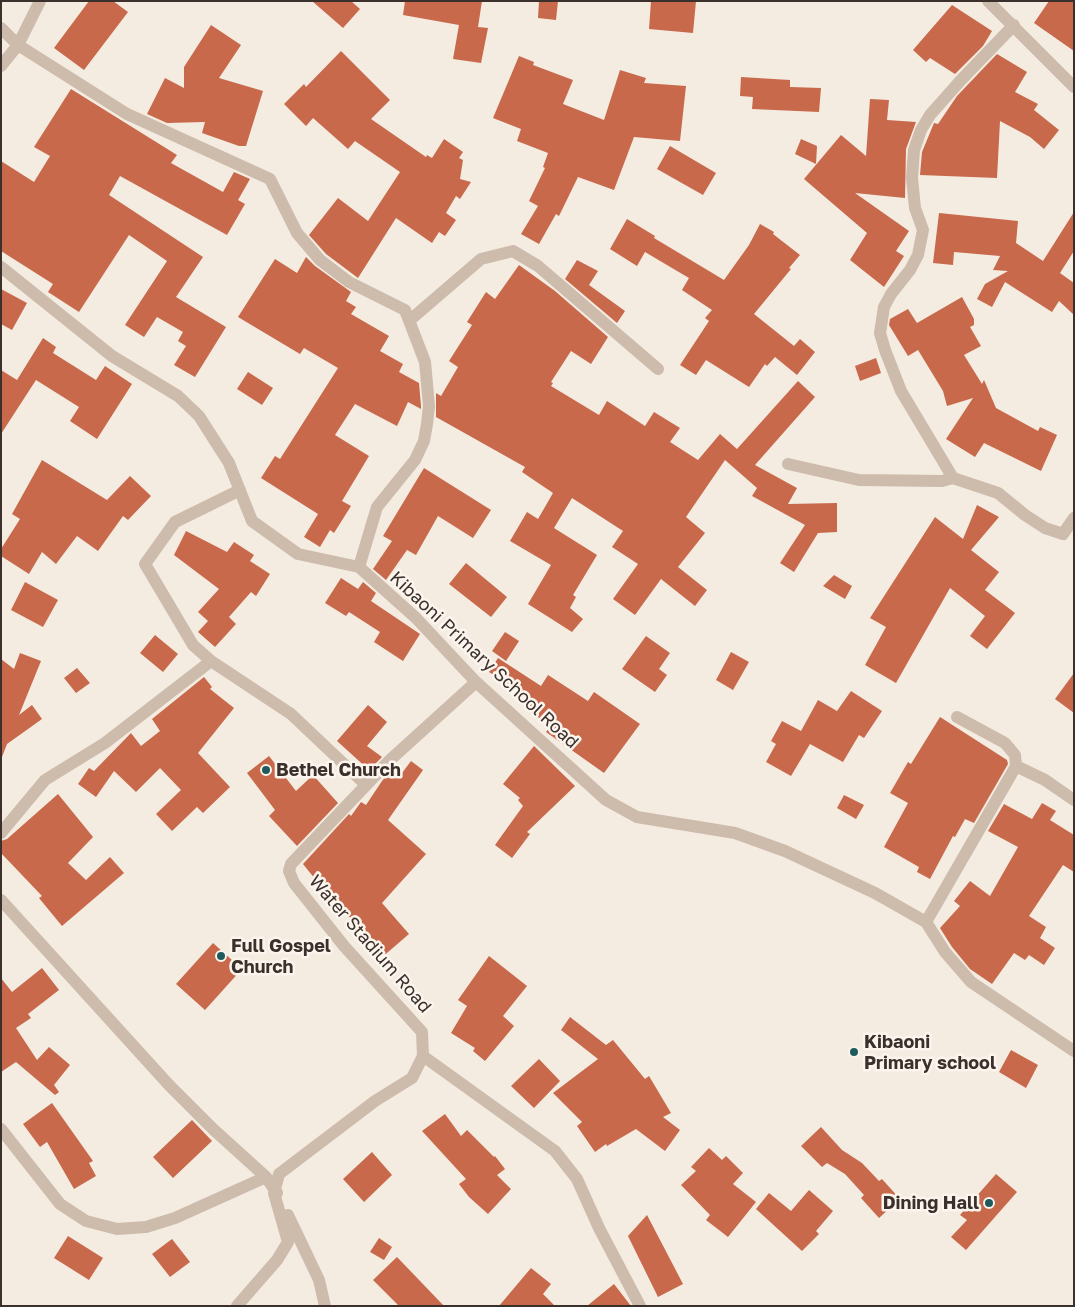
<!DOCTYPE html>
<html>
<head>
<meta charset="utf-8">
<style>
  body { margin:0 }
  #map { position:relative; width:1075px; height:1307px; overflow:hidden; background:#f4ebe1; font-family:"Golos Text",sans-serif }
  canvas { display:block }
  .frame { position:absolute; inset:0; border:2px solid #3b302b; pointer-events:none }
</style>
</head>
<body>
<div id="map">
<canvas width="1075" height="1307"></canvas>
<div class="frame"></div>
</div>
<script>
const g = document.querySelector('canvas').getContext('2d');
g.lineJoin = 'round';
function paint(path, color) { g.fillStyle = color; g.fill(path, 'evenodd'); }
const shape = rows => new Path2D(rows.map(r => 'M' + r).join(''));
function stroke(path, color, width, dash) { g.strokeStyle = color; g.lineWidth = width; g.lineCap = dash ? 'butt' : 'round'; g.setLineDash(dash || []); g.stroke(path); }
function write(font, color, halo, rows, align = 'center') {
  g.font = font + ' "Golos Text",sans-serif'; g.lineWidth = 5; g.setLineDash([]); g.textBaseline = 'middle'; g.strokeStyle = halo; g.fillStyle = color; for (const [text, x, y, turn = 0] of rows) {
    g.save(); g.translate(x, y); g.rotate((+turn || 0) * Math.PI / 180); g.textAlign = isNaN(turn) ? turn : align; if (halo) g.strokeText(text, 0, 0); g.fillText(text, 0, 0); g.restore();
  }
}
const building = shape([
  [89,1,113,1,128,12,84,70,54,48],
  [312,1,351,1,360,9,343,28],
  [405,1,482,1,478,27,488,28,481,63,453,59,459,25,403,15],
  [539,1,558,1,556,20,538,18],
  [651,1,696,1,693,33,649,29],
  [1049,1,1074,1,1074,51,1034,23],
  [952,5,992,31,983,46,955,74,930,58,926,62,913,50],
  [211,25,241,45,219,78,263,91,246,146,239,146,202,133,205,122,167,123,147,114,165,78,184,88,184,67],
  [341,51,390,100,371,119,426,157,427,155,432,158,444,139,463,152,459,158,463,160,460,179,471,182,460,199,456,196,446,213,456,220,445,236,439,232,432,243,396,218,358,278,326,254,309,235,338,198,368,221,400,172,355,141,348,149,313,118,306,126,284,104,304,84,306,87],
  [997,54,1027,72,1015,92,1038,104,1034,110,1059,130,1044,149,1030,137,1000,121,997,178,920,175,922,152,934,123,938,124,957,96],
  [519,56,534,62,533,65,573,80,563,104,604,120,620,70,646,78,644,83,686,86,680,141,634,137,614,190,578,177,559,216,556,214,539,244,521,234,538,206,529,201,545,168,543,167,548,153,517,141,521,129,493,118],
  [741,77,790,80,790,87,821,88,819,112,752,109,753,97,740,96],
  [71,89,177,155,171,163,223,192,234,172,250,179,238,200,245,204,227,235,120,176,109,195,203,257,176,297,226,327,195,377,174,365,186,346,178,341,183,332,157,317,144,337,125,325,167,261,129,235,79,312,48,292,53,284,1,251,1,161,34,182,50,156,34,147],
  [870,99,889,100,887,120,916,122,906,149,905,198,855,193,909,231,896,251,904,256,884,287,850,260,867,233,804,179,841,135,866,156],
  [801,139,817,146,816,164,795,154],
  [670,146,716,173,703,195,657,169],
  [1074,212,1074,251,1060,273,1074,283,1074,315,1059,301,1052,312,1005,282,992,307,977,299,985,284,1008,271,993,270,1000,256,954,252,953,265,933,263,939,213,1018,221,1016,243,1043,261],
  [627,219,655,236,654,238,724,280,749,245,760,224,774,232,773,234,800,255,789,268,791,269,754,314,794,346,800,339,815,352,797,375,775,357,767,366,765,364,749,387,706,360,696,375,680,365,709,321,705,318,712,310,682,290,689,278,672,268,645,252,637,266,610,249],
  [306,257,315,266,351,292,346,301,356,307,351,314,389,336,380,351,403,364,399,372,419,383,421,406,421,409,408,402,397,426,355,404,335,435,369,456,342,501,351,506,334,533,330,530,320,547,304,537,318,514,261,478,275,456,280,459,338,368,304,348,300,354,238,317,275,259,297,273],
  [577,260,598,271,589,285,625,311,617,323,565,279],
  [519,265,555,291,608,337,591,364,571,351,551,382,553,383,551,386,599,415,607,401,645,426,654,412,680,428,670,442,698,460,720,434,737,449,798,381,815,397,755,465,797,488,788,504,837,503,837,532,818,533,794,572,780,563,805,525,752,496,757,488,725,460,686,517,705,533,678,567,707,590,695,606,661,579,635,615,613,599,638,564,612,547,623,531,572,498,554,528,597,555,573,595,576,597,570,608,583,619,572,632,528,604,551,565,510,541,527,512,538,519,553,493,522,472,525,467,436,417,436,393,441,396,458,367,449,361,472,325,467,322,486,292,495,299],
  [1,289,27,303,12,330,1,324],
  [962,297,974,319,974,325,970,327,981,346,964,355,982,384,984,380,996,408,1038,431,1040,427,1057,435,1041,471,984,443,975,457,946,439,973,398,947,406,943,391,918,350,908,356,889,325,890,319,908,309,917,323],
  [43,338,56,347,53,353,96,380,105,366,132,384,97,439,70,421,79,407,36,380,1,434,1,370,17,380],
  [876,358,881,373,860,381,855,366],
  [248,372,273,388,262,405,237,389],
  [42,460,107,500,130,476,151,496,128,520,123,516,98,551,77,536,56,564,42,552,29,574,1,556,1,549,20,519,12,514],
  [424,468,491,510,473,538,438,516,416,555,407,550,386,580,373,569,392,541,383,536],
  [977,505,999,517,971,550,999,572,985,590,1015,613,987,649,970,636,985,616,950,588,896,683,865,665,886,627,870,618,935,517,963,539],
  [186,531,227,552,234,542,254,555,250,561,270,574,256,596,251,592,229,617,236,624,215,647,198,632,208,621,198,612,219,589,174,555],
  [466,563,507,597,491,617,449,584],
  [834,575,852,586,845,599,823,586],
  [341,578,358,589,363,582,376,593,371,601,420,634,403,661,374,642,380,632,349,612,346,616,325,603],
  [25,582,58,600,43,627,11,610],
  [505,632,519,641,506,661,492,651],
  [155,635,178,654,163,672,140,653],
  [646,636,670,653,659,669,667,675,655,692,622,669],
  [731,652,749,662,733,690,716,680],
  [20,653,41,661,19,715,32,705,42,719,7,744,2,757,1,659,14,669],
  [498,658,541,686,548,675,588,701,594,692,640,724,604,773,546,732,551,726,526,709,532,700,489,672],
  [77,668,90,683,76,693,64,678],
  [1074,673,1074,713,1055,699],
  [204,677,212,687,210,689,234,708,198,753,230,787,203,813,197,807,172,831,156,814,181,790,160,768,136,792,114,771,96,797,78,784,89,768,94,771,131,733,141,746,160,731,152,719],
  [851,691,882,711,864,738,859,735,843,762,810,744,791,776,766,762,776,744,771,741,782,721,801,731,818,700,837,711],
  [368,705,387,722,367,746,382,757,369,770,337,741],
  [940,717,1007,760,1008,764,974,823,965,819,955,837,953,836,930,879,917,872,919,867,884,847,908,803,890,793,908,762,911,764],
  [534,746,575,786,527,832,530,834,512,858,495,845,523,806,518,800,520,798,503,784],
  [269,756,296,791,313,775,338,803,297,846,269,816,275,810,247,773],
  [411,761,423,770,388,820,426,854,382,903,409,934,380,959,371,948,376,943,332,900,303,864,349,814,351,816,361,802,366,805,382,781,394,767,402,773],
  [58,794,93,837,68,863,86,880,110,857,124,873,62,926,39,898,42,896,1,853,1,841,7,839],
  [844,795,864,805,856,819,837,808],
  [1042,803,1056,811,1050,820,1074,835,1074,872,1063,865,1029,916,1046,927,1040,938,1055,948,1044,965,1029,955,1025,960,1014,953,992,984,970,969,952,947,940,928,960,906,954,901,970,881,990,896,1018,847,988,831,1004,804,1032,819],
  [213,943,242,969,205,1010,176,984],
  [489,956,527,986,503,1016,514,1026,485,1061,473,1051,475,1048,451,1033,467,1006,458,1000],
  [42,968,59,990,28,1014,31,1018,16,1028,37,1060,49,1047,70,1065,54,1085,59,1092,55,1095,16,1062,1,1072,1,978,12,992],
  [570,1017,606,1045,613,1040,645,1079,649,1076,671,1113,663,1117,680,1130,665,1151,636,1129,607,1146,606,1144,595,1152,577,1126,582,1122,553,1093,598,1059,561,1030],
  [1011,1050,1038,1065,1026,1088,999,1072],
  [539,1059,560,1081,534,1108,511,1086],
  [52,1103,93,1161,89,1163,96,1176,74,1189,47,1142,40,1147,23,1124],
  [445,1114,461,1136,467,1130,494,1157,495,1156,505,1169,497,1175,511,1189,488,1214,469,1197,459,1184,466,1179,422,1131],
  [192,1120,212,1141,173,1178,153,1157],
  [821,1127,842,1150,862,1163,879,1181,882,1179,900,1199,879,1218,861,1198,864,1195,845,1174,827,1163,822,1167,801,1146],
  [709,1148,722,1160,726,1156,743,1173,733,1184,756,1202,728,1237,706,1220,710,1215,681,1185,696,1171,691,1167],
  [372,1152,392,1175,364,1202,343,1179],
  [996,1174,1017,1192,966,1250,951,1237,967,1220,960,1215],
  [809,1190,833,1211,816,1231,819,1234,802,1251,756,1209,769,1193,791,1211],
  [647,1215,683,1284,658,1297,628,1236],
  [68,1236,103,1258,89,1280,54,1258],
  [379,1238,392,1247,384,1260,370,1252],
  [172,1239,190,1262,170,1277,152,1254],
  [397,1257,444,1306,399,1306,373,1280],
  [531,1268,551,1284,543,1294,555,1306,499,1306],
  [614,1284,631,1306,587,1306]
]);
const minor = shape([
  [40,1,18,45,127,114,270,179,297,233,320,260,349,282,405,310,425,362,429,406,427,424,424,441,415,460,377,507,359,567],
  [988,1,1074,87],
  [1014,25,961,80,930,115,921,130,914,150,912,178,915,208,923,230,918,255,910,270,891,294,884,307,880,333,885,350,901,391,953,478,998,493,1025,515,1045,528,1063,534,1074,518],
  [1,28,18,45,1,66],
  [1,267,112,356,178,396,199,416,229,463,252,521,298,554,359,567,416,618,476,682,606,800,637,817,735,833,785,851,875,893,926,922,945,952,971,982,1074,1051],
  [410,320,481,259,513,251,538,266,658,369],
  [788,464,859,480,942,481,953,478],
  [240,490,175,522,145,564,193,645,211,661,291,714,366,785],
  [1016,766,1045,780,1074,800],
  [1,833,45,780,105,743,211,661],
  [1,900,169,1085,213,1129,266,1177,277,1193],
  [926,922,1016,766,1015,755,1005,743,957,717],
  [423,1056,555,1151,577,1179,599,1228,640,1306],
  [1,1129,60,1204,86,1221,117,1229,146,1227,175,1218,266,1177],
  [288,1215,319,1280,325,1306],
  [237,1306,277,1260,288,1242,274,1193,279,1174,375,1101,412,1078,423,1056,422,1032,344,946,294,883,289,871,291,864,390,760,476,682]
]);
const markers = [
  [266,770,5,"#1f5a5e"],
  [221,956,5,"#1f5a5e"],
  [854,1052,5,"#1f5a5e"],
  [989,1203,5,"#1f5a5e"]
];
const streetNames = [
  ["Kibaoni Primary School Road",484,660,43],
  ["Water Stadium Road",370,944,49]
];
const poiNames = [
  ["Bethel Church",276,770],
  ["Full Gospel",231,946],
  ["Church",231,967],
  ["Kibaoni",864,1042],
  ["Primary school",864,1063],
  ["Dining Hall",979,1203,"right"]
];
paint(building, '#c8694b');
stroke(minor, '#cdbbac', 12);
for (const [x, y, r, color] of markers) { const dot = new Path2D(); dot.arc(x, y, r, 0, 2 * Math.PI); g.fillStyle = color; g.fill(dot); stroke(dot, '#fbf5ee', 2); }
write('18px', '#3b302b', '#fbf5ee', streetNames);
write('bold 18px', '#3b302b', '#fbf5ee', poiNames, 'left');
</script>
</body>
</html>
